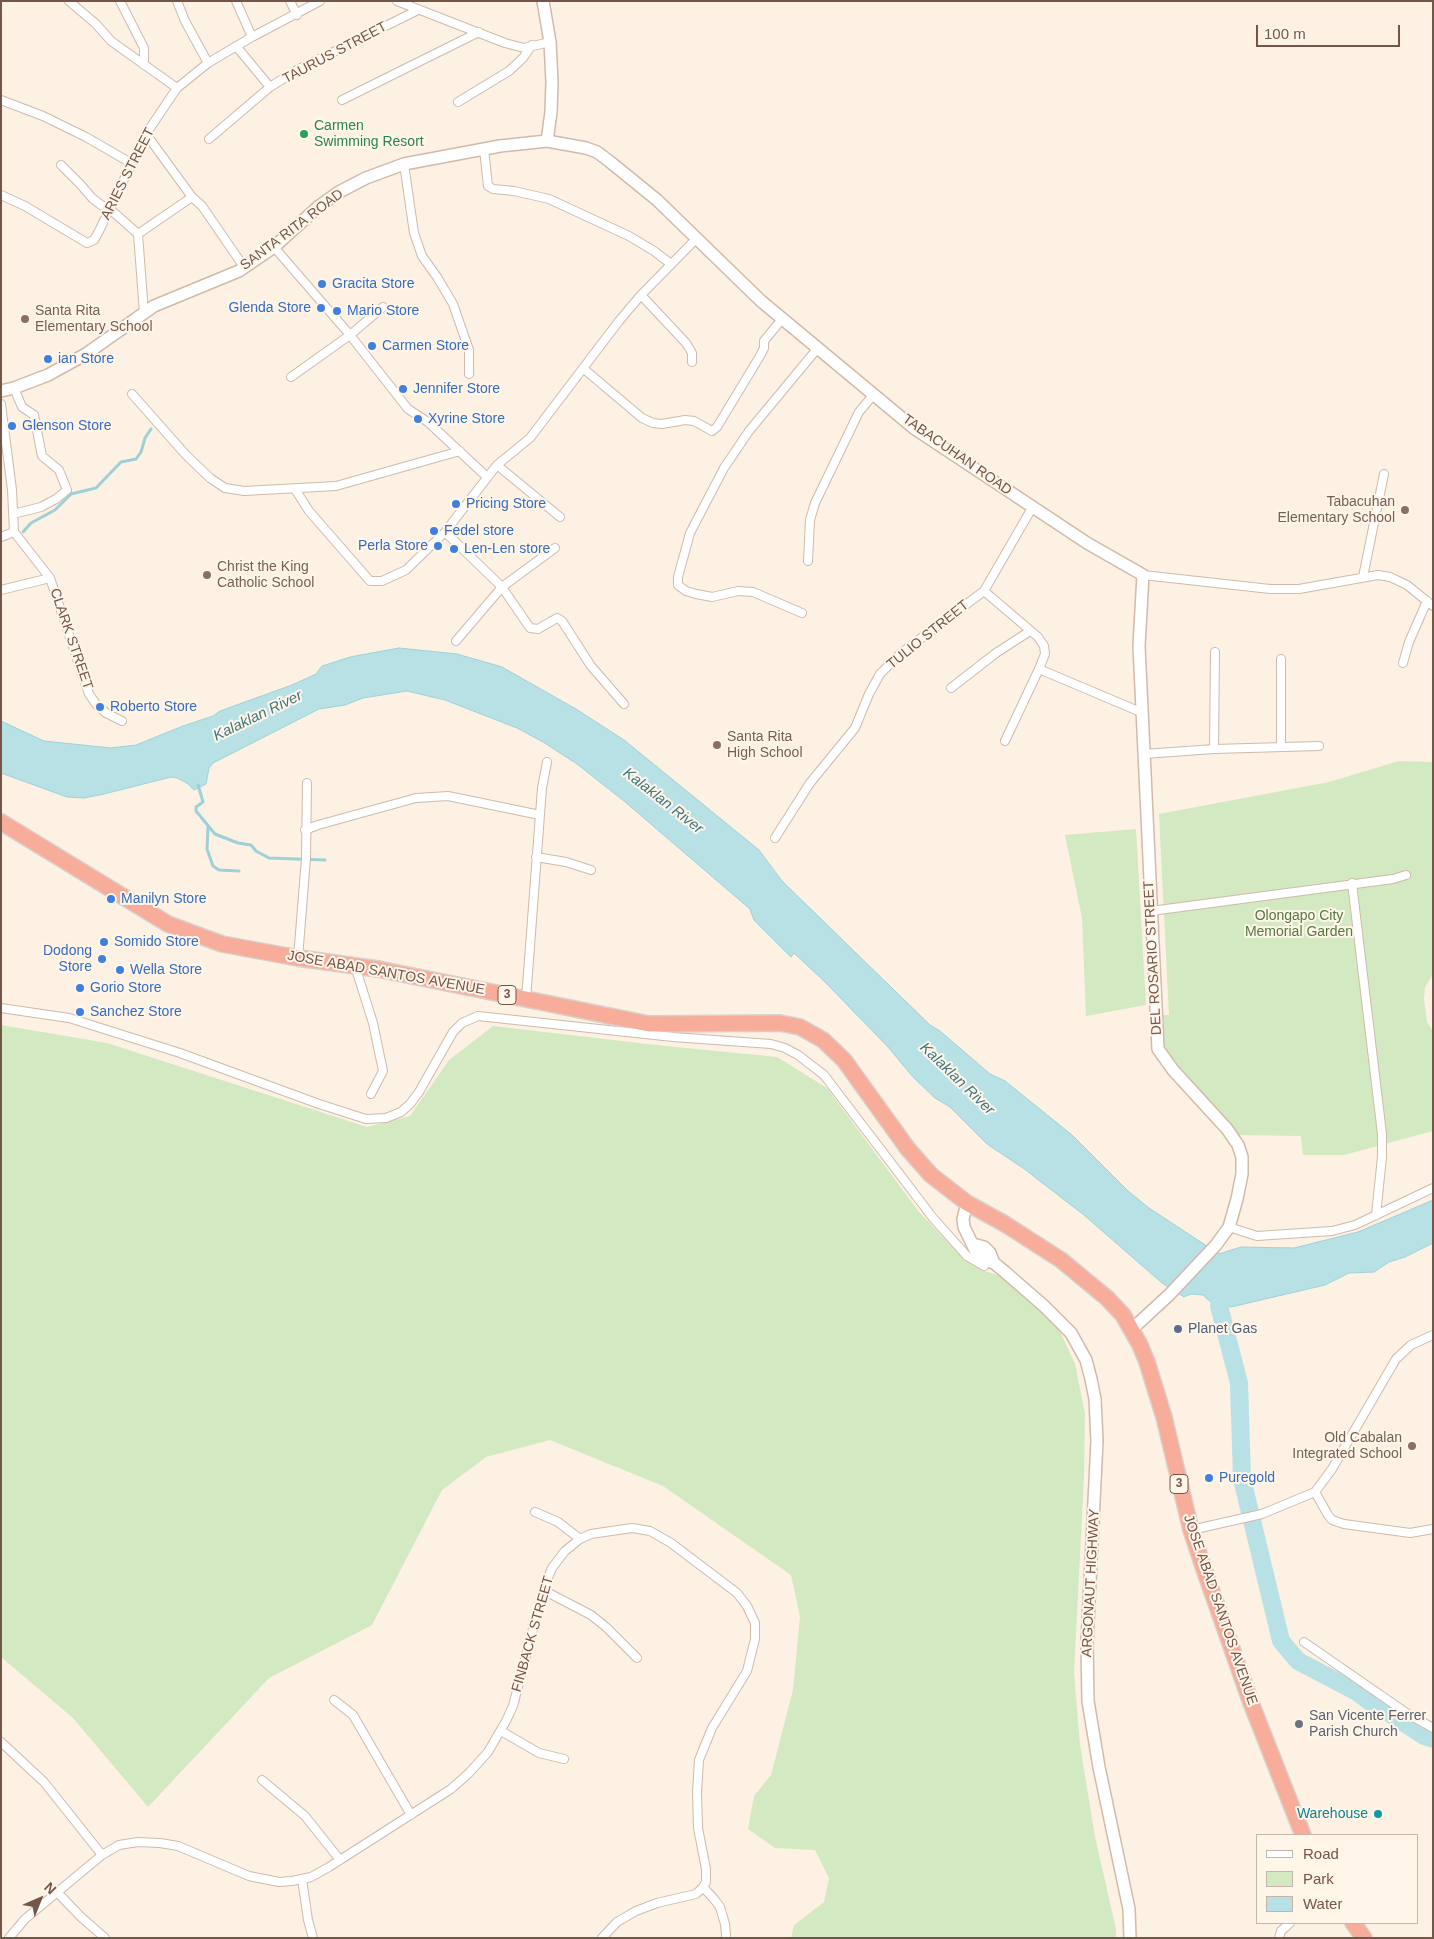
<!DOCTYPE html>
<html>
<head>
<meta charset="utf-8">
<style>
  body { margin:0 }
  #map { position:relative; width:1434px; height:1939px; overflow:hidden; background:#fcf1e3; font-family:Arial,sans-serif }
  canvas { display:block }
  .frame { position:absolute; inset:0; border:2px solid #745649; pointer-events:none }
  .legend { position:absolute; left:1256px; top:1834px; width:162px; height:90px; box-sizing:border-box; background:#fff5e9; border:1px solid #c7b5a9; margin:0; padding:6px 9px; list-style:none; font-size:15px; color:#745649 }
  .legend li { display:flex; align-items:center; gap:10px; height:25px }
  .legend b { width:25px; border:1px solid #c7b5a9 }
  .north { position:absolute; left:15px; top:1874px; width:50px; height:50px; -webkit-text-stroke:4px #fff5e9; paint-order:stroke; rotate:44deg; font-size:14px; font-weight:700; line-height:20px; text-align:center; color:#745649 }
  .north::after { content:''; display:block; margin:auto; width:18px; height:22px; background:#745649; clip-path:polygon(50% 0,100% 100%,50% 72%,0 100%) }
  .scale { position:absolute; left:1256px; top:25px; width:144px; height:22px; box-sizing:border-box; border:2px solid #745649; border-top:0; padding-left:6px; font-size:15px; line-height:18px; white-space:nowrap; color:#745649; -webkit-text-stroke:4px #fff5e9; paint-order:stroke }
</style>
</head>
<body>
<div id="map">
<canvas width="1434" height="1939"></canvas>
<div class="frame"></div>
<ul class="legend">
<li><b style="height:6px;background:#fff"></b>Road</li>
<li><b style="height:14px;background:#d3e9c1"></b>Park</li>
<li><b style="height:14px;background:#b7e1e5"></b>Water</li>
</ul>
<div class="north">N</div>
<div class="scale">100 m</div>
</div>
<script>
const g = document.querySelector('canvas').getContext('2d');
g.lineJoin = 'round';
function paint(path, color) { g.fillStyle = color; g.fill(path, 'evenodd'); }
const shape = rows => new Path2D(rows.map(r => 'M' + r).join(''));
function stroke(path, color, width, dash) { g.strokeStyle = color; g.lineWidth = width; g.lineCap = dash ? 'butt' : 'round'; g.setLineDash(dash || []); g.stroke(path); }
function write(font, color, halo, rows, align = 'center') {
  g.font = font + ' Arial,sans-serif'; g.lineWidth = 4; g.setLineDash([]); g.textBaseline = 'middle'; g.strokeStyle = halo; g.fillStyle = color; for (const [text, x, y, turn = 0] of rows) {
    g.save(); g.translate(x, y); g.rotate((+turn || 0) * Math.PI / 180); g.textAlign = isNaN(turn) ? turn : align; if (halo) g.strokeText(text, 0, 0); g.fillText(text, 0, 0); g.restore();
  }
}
const green = shape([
  [1399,761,1433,762,1433,974,1425,987,1424,999,1427,1022,1433,1031,1433,1131,1344,1155,1303,1155,1301,1136,1236,1135,1163,1053,1162,1015,1169,1015,1159,814,1329,782],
  [1136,829,1146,1005,1086,1016,1082,918,1065,835],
  [1,1025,107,1043,367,1127,410,1116,449,1060,493,1026,656,1045,777,1057,827,1088,919,1212,965,1260,985,1271,1006,1278,1057,1325,1075,1364,1085,1414,1084,1477,1074,1672,1080,1745,1095,1837,1116,1929,1116,1938,791,1938,794,1925,824,1902,829,1878,815,1850,775,1848,748,1829,754,1796,771,1775,793,1690,800,1617,791,1575,663,1486,550,1440,486,1457,442,1490,372,1625,269,1678,148,1807,73,1718,1,1657]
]);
const water = shape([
  [399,648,457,654,502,667,576,709,624,740,759,850,782,881,930,1025,940,1031,990,1074,1005,1081,1072,1135,1128,1191,1149,1208,1219,1254,1241,1247,1294,1248,1358,1232,1433,1200,1433,1243,1405,1257,1389,1262,1374,1272,1349,1273,1325,1285,1231,1307,1215,1306,1203,1295,1191,1294,1184,1297,1162,1283,1084,1215,1023,1168,987,1144,950,1107,935,1098,913,1077,888,1047,825,982,794,953,791,957,754,920,750,909,624,801,577,764,543,742,517,728,445,700,407,691,363,698,345,705,319,709,213,763,209,768,206,784,194,790,187,783,177,778,171,777,104,794,84,798,67,797,1,773,1,721,44,741,111,748,136,745,183,726,213,716,220,711,292,685,316,674,322,666,350,657,399,648]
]);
const stream = shape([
  [23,532,31,523,55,510,71,494,96,488,121,462,136,459,141,452,145,438,151,429],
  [198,785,203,802,196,807,196,811,215,834,238,843,251,845,256,851,269,858,325,860],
  [208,827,207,849,213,866,219,870,239,871]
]);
const river = shape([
  [1228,1286,1219,1306,1239,1383,1242,1479,1281,1641,1298,1661,1357,1692,1377,1707,1386,1711,1424,1736,1433,1739]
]);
const street = shape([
  [69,1,96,24,111,41,177,88],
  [120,1,144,48,144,65],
  [177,1,185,21,208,63],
  [236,1,252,37],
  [290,1,297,15],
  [397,1,505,43,524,48,550,42],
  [236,46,270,87],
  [1,100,43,116,86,137,131,163],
  [342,100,479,32],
  [458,102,509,71,523,58,532,45],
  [209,139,270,87,297,70,418,10],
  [484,149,488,186,493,189,514,191,549,199,629,236,654,251,671,264],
  [404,164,414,233,422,256,437,277,453,304,469,350,469,374],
  [61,165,81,185,92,198,101,205,110,209,138,234,144,313],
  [1,195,25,206,87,243,94,240,99,231,146,134,177,88,208,63,252,37,320,1],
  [192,197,202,206,244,267],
  [138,234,192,197,146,134],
  [274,247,350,335,408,409,428,422,487,477],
  [641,295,686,343,692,353,692,362],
  [584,369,642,418,653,423,662,424,685,420,694,421,712,431,717,427,760,356,764,348,764,341,782,319],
  [291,377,350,335,383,307],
  [132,394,186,455,210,478,225,488,244,491,336,486,460,451],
  [1,404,12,490,14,532,50,578,89,694,96,704,106,713,122,721],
  [497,465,560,517],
  [295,489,309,511,370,581,382,581,406,570,445,532,497,465,530,438,619,321,641,295,697,238],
  [13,514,41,507,56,499,67,490,59,470,42,456,34,415,22,407,14,388],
  [445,532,502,587,530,628,538,629,557,618,562,621,591,666,624,704],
  [1,537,14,532],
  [808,561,810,520,815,503,859,412,874,394],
  [1143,575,1270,589,1299,589,1378,575,1390,577,1407,585,1433,606],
  [1363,577,1384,474],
  [1,590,50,578],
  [984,591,1038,637,1044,646,1045,654,1039,669,1005,741],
  [802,613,753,592,738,591,712,597,696,594,686,591,678,585,678,577,690,533,724,468,749,431,817,349],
  [456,641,502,587,555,548],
  [1281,659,1281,747],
  [1403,663,1409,642,1427,601],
  [1039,669,1143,713],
  [951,688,996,653,1030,631],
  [1214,749,1215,652],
  [1144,754,1214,749,1319,746],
  [305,830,318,825,416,798,448,796,540,815],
  [775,838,810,783,855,728,869,694,880,674,900,654,984,591,1032,508],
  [536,857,566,862,591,870],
  [1352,883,1382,1134,1382,1157,1376,1215],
  [1151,911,1393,879,1406,875],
  [298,958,306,858,307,783],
  [355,966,373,1023,383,1071,371,1094],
  [526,999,542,788,547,762],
  [1,1008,69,1018,180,1053,319,1104,366,1119,386,1118,401,1112,410,1104,419,1092,453,1032,462,1023,478,1016,673,1037,771,1044,785,1048,798,1055,824,1075,933,1218,967,1256,984,1266],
  [1229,1227,1257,1236,1332,1231,1355,1225,1433,1188],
  [1315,1492,1328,1515,1332,1520,1344,1524,1410,1533,1433,1529],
  [535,1512,558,1522,580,1539],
  [1191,1530,1262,1514,1315,1492,1332,1469,1396,1359,1411,1345,1433,1335],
  [543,1590,591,1615,606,1627,637,1658],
  [1304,1642,1408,1714,1433,1728],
  [334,1700,353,1715,411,1815],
  [501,1731,539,1753,564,1759],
  [1,1742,44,1782,102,1855],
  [262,1780,305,1816,340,1860],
  [302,1879,308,1920,313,1938],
  [703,1887,714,1899,720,1907,725,1924,726,1935],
  [57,1892,81,1917,105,1938],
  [9,1938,25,1919,102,1855,119,1845,138,1842,160,1843,178,1846,249,1876,279,1882,292,1881,311,1877,329,1867,451,1789,469,1773,488,1752,506,1721,513,1706,543,1590,552,1568,565,1551,580,1539,591,1534,632,1528,650,1531,671,1543,737,1593,747,1606,755,1623,755,1639,747,1671,712,1728,699,1760,697,1792,698,1828,706,1869,706,1882,703,1887,696,1894,657,1903,636,1911,617,1922,602,1938],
  [1279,1938,1281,1931,1290,1923]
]);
const secondary = shape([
  [543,1,550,42,552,82,551,112,547,141],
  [1,391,14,388,48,375,86,354,154,306,239,271,274,247,318,207,339,192,366,178,404,164,500,146,547,141,586,148,597,152,609,161,657,200,761,301,915,429,1087,543,1143,575,1139,646,1158,1049,1173,1070,1227,1129,1238,1145,1242,1157,1242,1174,1237,1199,1229,1227,1216,1245,1169,1295,1131,1330],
  [967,1203,963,1219,964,1227,977,1254,983,1260,994,1263,1005,1272,1044,1306,1071,1333,1086,1360,1091,1379,1095,1399,1097,1441,1087,1642,1088,1701,1099,1767,1129,1909,1130,1938],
  [973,1244,984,1247,990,1253,994,1263]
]);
const highway = shape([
  [1,822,168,924,222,944,298,958,378,969,649,1024,780,1023,800,1027,823,1040,844,1060,908,1149,931,1175,967,1203,1005,1224,1061,1260,1107,1298,1123,1315,1140,1345,1147,1362,1164,1417,1191,1530,1204,1569,1251,1703,1303,1835],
  [1353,1923,1364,1938]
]);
const markers = [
  [304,134,5,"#2e9e5b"],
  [322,284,5,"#3f7fe0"],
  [321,308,5,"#3f7fe0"],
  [337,311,5,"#3f7fe0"],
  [25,319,5,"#8d6e63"],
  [372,346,5,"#3f7fe0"],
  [48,359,5,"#3f7fe0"],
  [403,389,5,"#3f7fe0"],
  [418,419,5,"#3f7fe0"],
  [12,426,5,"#3f7fe0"],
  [456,504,5,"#3f7fe0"],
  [1405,510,5,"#8d6e63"],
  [434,531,5,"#3f7fe0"],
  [438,546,5,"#3f7fe0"],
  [454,549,5,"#3f7fe0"],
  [207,575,5,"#8d6e63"],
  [100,707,5,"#3f7fe0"],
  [717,745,5,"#8d6e63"],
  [111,899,5,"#3f7fe0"],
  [104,942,5,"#3f7fe0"],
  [102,959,5,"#3f7fe0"],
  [120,970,5,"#3f7fe0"],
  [80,988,5,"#3f7fe0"],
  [80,1012,5,"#3f7fe0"],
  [1178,1329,5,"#5c6f8a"],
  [1412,1446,5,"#8d6e63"],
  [1209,1478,5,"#3f7fe0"],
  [1299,1724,5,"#6b7280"],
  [1378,1814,5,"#0f9aa8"]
];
const shields = [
  [507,995,18],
  [1179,1484,18]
];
const shieldNames = [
  ["3",507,995],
  ["3",1179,1484]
];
const streetNames = [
  ["TAURUS STREET",335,53,-28],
  ["ARIES STREET",128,174,-63],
  ["SANTA RITA ROAD",292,230,-37],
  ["TABACUHAN ROAD",957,455,35],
  ["TULIO STREET",928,635,-39],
  ["CLARK STREET",71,639,71],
  ["DEL ROSARIO STREET",1153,958,-93],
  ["JOSE ABAD SANTOS AVENUE",386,973,10],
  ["ARGONAUT HIGHWAY",1091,1583,-87],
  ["JOSE ABAD SANTOS AVENUE",1220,1610,71],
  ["FINBACK STREET",533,1634,-74]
];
const leisureNames = [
  ["Carmen",314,126],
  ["Swimming Resort",314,142]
];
const shopNames = [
  ["Gracita Store",332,284],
  ["Glenda Store",311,308,"right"],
  ["Mario Store",347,311],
  ["Carmen Store",382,346],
  ["ian Store",58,359],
  ["Jennifer Store",413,389],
  ["Xyrine Store",428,419],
  ["Glenson Store",22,426],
  ["Pricing Store",466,504],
  ["Fedel store",444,531],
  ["Perla Store",428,546,"right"],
  ["Len-Len store",464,549],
  ["Roberto Store",110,707],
  ["Manilyn Store",121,899],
  ["Somido Store",114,942],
  ["Dodong",92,951,"right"],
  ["Store",92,967,"right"],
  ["Wella Store",130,970],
  ["Gorio Store",90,988],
  ["Sanchez Store",90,1012],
  ["Puregold",1219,1478]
];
const educationNames = [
  ["Santa Rita",35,311],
  ["Elementary School",35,327],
  ["Tabacuhan",1395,502,"right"],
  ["Elementary School",1395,518,"right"],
  ["Christ the King",217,567],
  ["Catholic School",217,583],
  ["Santa Rita",727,737],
  ["High School",727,753],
  ["Old Cabalan",1402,1438,"right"],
  ["Integrated School",1402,1454,"right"]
];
const parkNames = [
  ["Olongapo City",1299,916],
  ["Memorial Garden",1299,932]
];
const serviceNames = [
  ["Planet Gas",1188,1329]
];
const worshipNames = [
  ["San Vicente Ferrer",1309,1716],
  ["Parish Church",1309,1732]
];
const cultureNames = [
  ["Warehouse",1368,1814]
];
const waterNames = [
  ["Kalaklan River",258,716,-26],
  ["Kalaklan River",663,801,38],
  ["Kalaklan River",957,1079,44]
];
paint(green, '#d3e9c1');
paint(water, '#b7e1e5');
stroke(water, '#9dd1d7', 1);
stroke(stream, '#9dd1d7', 3);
stroke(river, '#b7e1e5', 18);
stroke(street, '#cfbaac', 10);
stroke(secondary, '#d2baa9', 14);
stroke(highway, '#d8d0cc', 18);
stroke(street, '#fff', 8);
stroke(secondary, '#fff', 11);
stroke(highway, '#f7ad99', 15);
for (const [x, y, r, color] of markers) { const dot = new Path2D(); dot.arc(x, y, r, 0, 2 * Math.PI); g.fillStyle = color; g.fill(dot); stroke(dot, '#fff5e9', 2); }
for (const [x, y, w] of shields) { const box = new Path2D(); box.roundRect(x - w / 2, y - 9.5, w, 19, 4); g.fillStyle = '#fff5e9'; g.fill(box); stroke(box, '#745649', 1); }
write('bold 12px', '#745649', null, shieldNames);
write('14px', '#745649', '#fff5e9', streetNames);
write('14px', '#27864d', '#fff5e9', leisureNames, 'left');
write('14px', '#366cbe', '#fff5e9', shopNames, 'left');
write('14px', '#785e54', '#fff5e9', educationNames, 'left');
write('14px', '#547a41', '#fff5e9', parkNames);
write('14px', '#4e5e75', '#fff5e9', serviceNames, 'left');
write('14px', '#5b616d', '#fff5e9', worshipNames, 'left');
write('14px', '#0d838f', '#fff5e9', cultureNames, 'right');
write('italic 15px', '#3f7880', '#fff5e9', waterNames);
</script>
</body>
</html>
